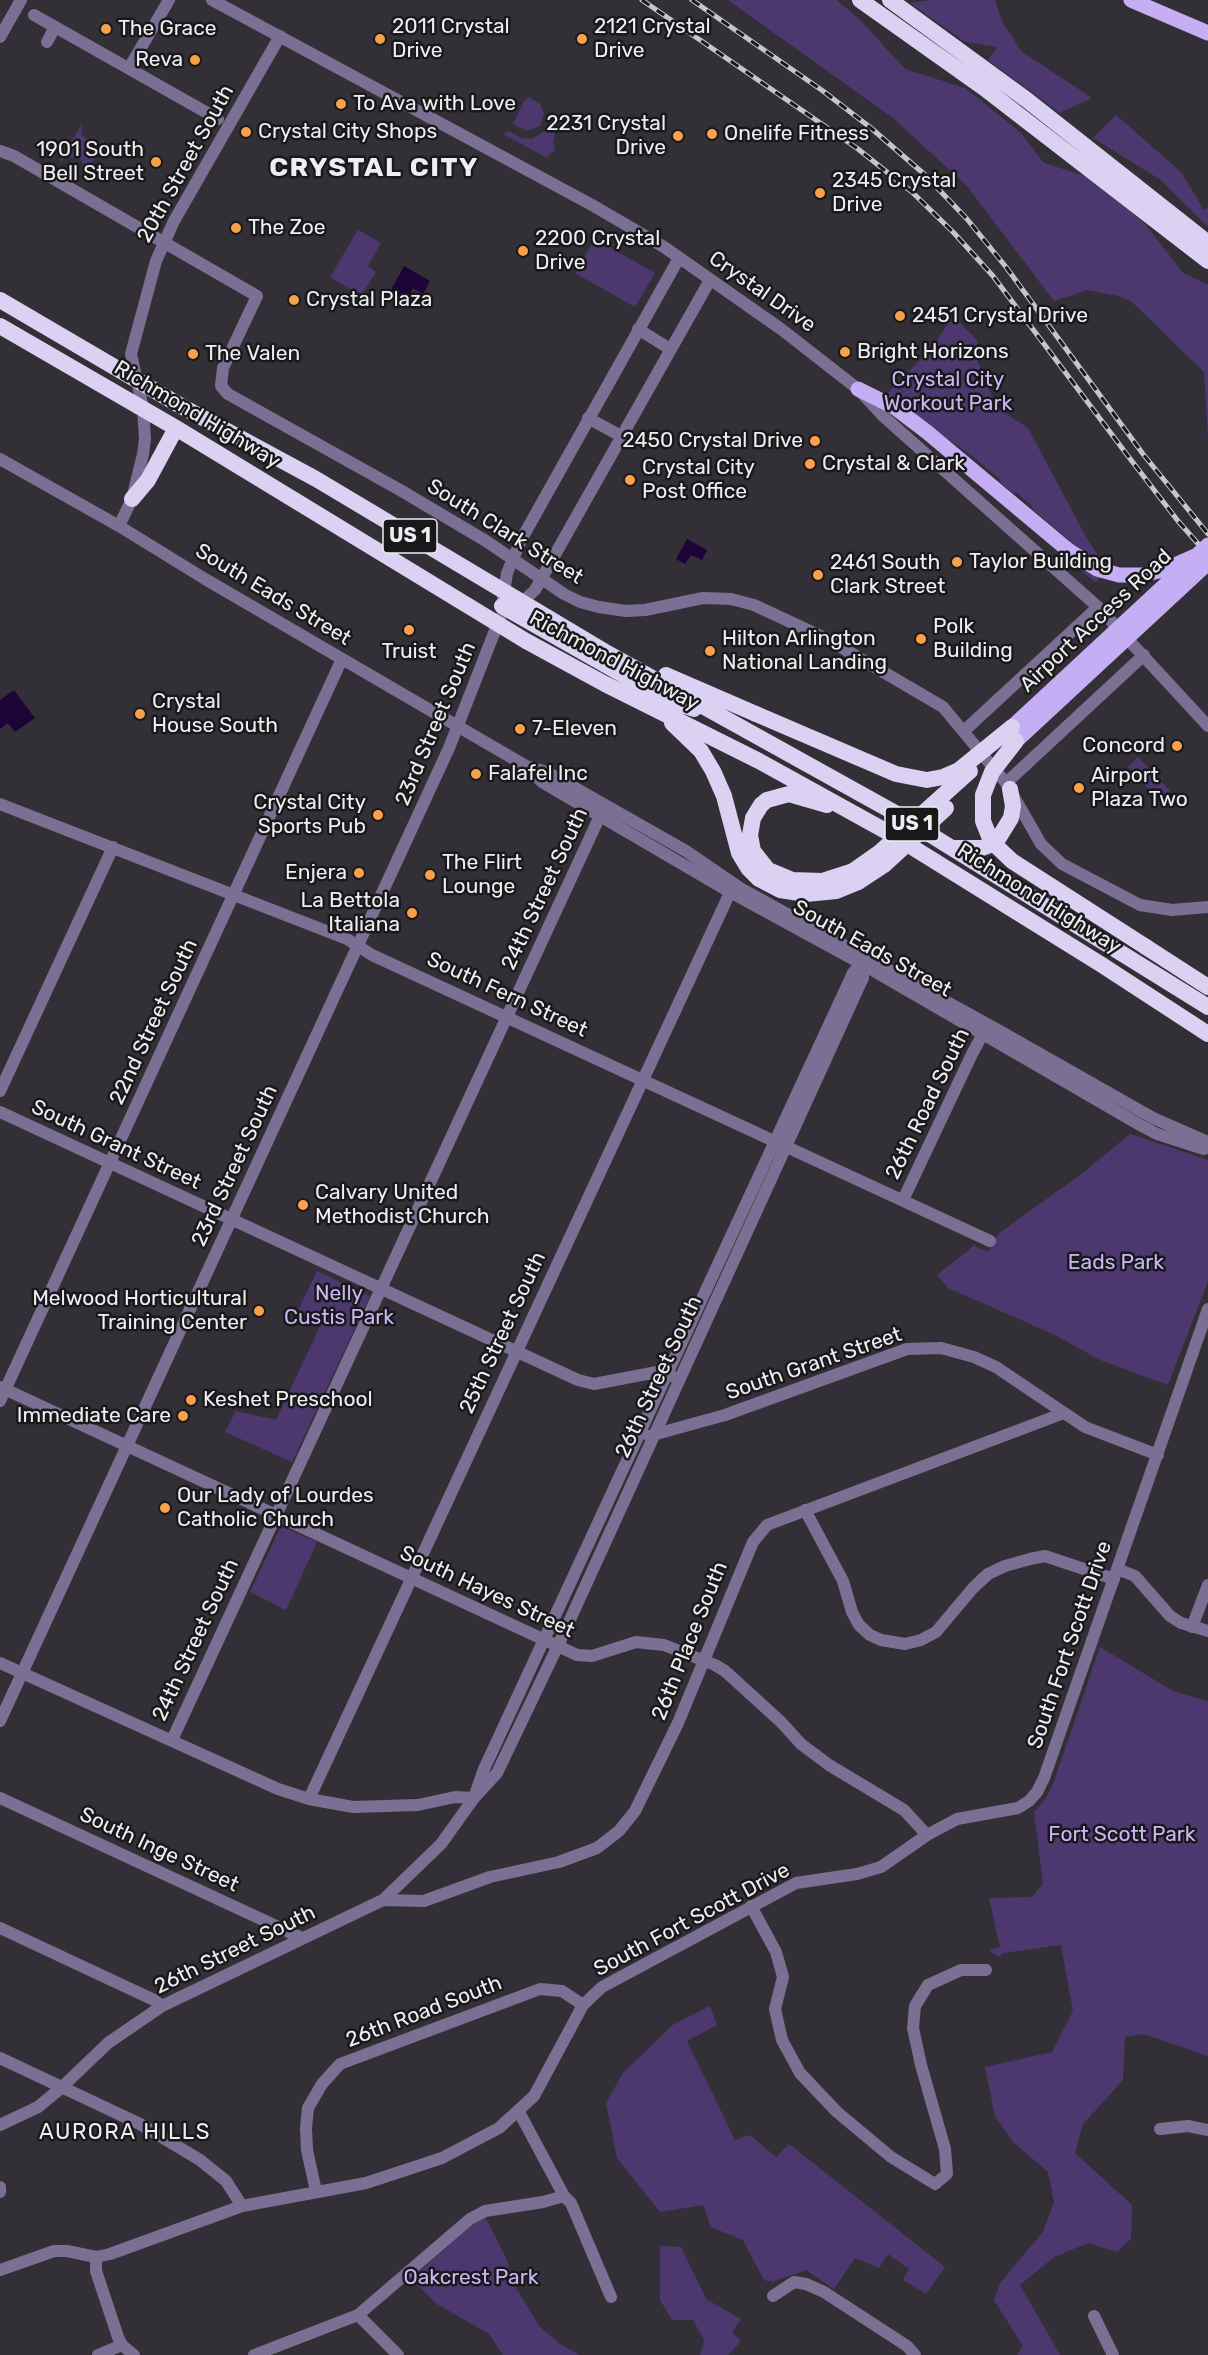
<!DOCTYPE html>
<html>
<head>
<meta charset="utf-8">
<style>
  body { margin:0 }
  canvas { display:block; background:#323036 }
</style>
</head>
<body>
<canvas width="1208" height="2355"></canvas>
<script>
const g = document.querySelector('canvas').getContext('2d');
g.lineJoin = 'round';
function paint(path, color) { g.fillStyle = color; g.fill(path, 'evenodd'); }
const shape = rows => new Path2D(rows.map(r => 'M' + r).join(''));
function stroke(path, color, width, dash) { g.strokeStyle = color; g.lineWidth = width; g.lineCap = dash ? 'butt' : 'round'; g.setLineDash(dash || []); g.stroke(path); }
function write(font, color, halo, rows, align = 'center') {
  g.font = font + ' Rubik,sans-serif'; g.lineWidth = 5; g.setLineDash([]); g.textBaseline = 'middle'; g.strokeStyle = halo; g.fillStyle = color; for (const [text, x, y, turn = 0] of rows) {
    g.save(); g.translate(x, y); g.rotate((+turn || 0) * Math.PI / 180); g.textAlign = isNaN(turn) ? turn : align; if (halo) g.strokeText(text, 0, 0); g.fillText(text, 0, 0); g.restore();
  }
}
const green = shape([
  [728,0,837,0,862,22,905,69,965,88,1020,132,1044,163,1092,178,1146,225,1183,273,1208,285,1208,440,1204,372,1132,302,1119,296,1087,290,1054,301,967,186,893,118],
  [930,0,995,0,1002,21,1021,51,1092,98,1060,113,988,60,997,47,965,42,910,3],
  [528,97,540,104,544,114,540,126,527,131,513,124,524,101,526,101],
  [1116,115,1181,172,1204,210,1208,208,1208,227,1161,180,1093,138],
  [81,125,82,135,89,141,97,144,105,140,84,177,85,166,79,158,68,157,59,162],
  [548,129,555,133,553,142,555,151,550,153,547,158,503,134,509,131,521,138,532,139],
  [358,230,381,243,368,266,376,272,361,296,330,277],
  [595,239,655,273,635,307,575,273],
  [949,322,960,323,978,341,974,352,996,407,1028,428,1086,537,1099,557,1102,567,1101,577,1095,582,1061,554,1070,541,1031,508,1032,506,1016,492,1014,494,1000,482,1001,480,971,455,885,396,932,348],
  [1138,757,1170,791,1160,801,1128,767],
  [1130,1134,1208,1160,1208,1281,1168,1385,1100,1360,1053,1334,948,1288,937,1275,970,1249,973,1245,988,1252,998,1234,1084,1172],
  [317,1271,370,1296,292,1462,225,1432,236,1411,276,1420,322,1322,298,1310],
  [281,1526,317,1542,286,1610,250,1592],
  [1100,1647,1173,1691,1208,1701,1208,2056,1144,2034,1125,2037,1123,2080,1083,2124,1075,2153,1132,2205,1131,2239,1117,2252,1088,2243,1054,2257,1020,2285,1060,2355,1017,2355,1023,2346,994,2300,1000,2283,1043,2232,1054,2202,1048,2172,1012,2141,995,2116,985,2067,1052,2052,1073,2011,1061,1945,1003,1953,999,1957,988,1950,1000,1947,989,1898,1032,1897,1043,1883,1034,1812,1046,1798,1052,1787],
  [710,2006,717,2025,687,2041,735,2140,750,2135,776,2157,789,2144,945,2267,926,2294,903,2280,909,2269,888,2254,879,2268,855,2258,834,2289,806,2270,772,2282,764,2280,743,2240,711,2227,703,2205,660,2212,617,2158,606,2103,623,2073,674,2024],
  [485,2217,507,2260,513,2283,540,2327,560,2344,579,2355,503,2355,489,2334,437,2304,411,2279,471,2226],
  [660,2246,681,2247,706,2299,741,2319,732,2332,741,2341,728,2355,700,2355,704,2340,693,2320,672,2320,660,2300]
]);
const water = shape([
  [404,266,430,281,423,294,413,288,403,306,387,297],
  [687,539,707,550,702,560,691,555,685,564,676,559],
  [14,690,35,718,15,732,8,723,0,729,0,700]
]);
const minor = shape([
  [212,0,592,205,664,247,781,329,858,389,883,416,1098,607,1208,726],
  [34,15,218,119],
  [0,37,21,0],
  [47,42,55,27],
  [129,68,169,0],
  [0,151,14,156,257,296,223,368,221,386,228,394,400,490,486,541,564,594,580,602,599,607,626,611,645,610,703,598,731,599,754,605,827,639,943,707,1006,783,1041,844,1062,864,1140,905,1172,910,1208,907],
  [638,329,670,349],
  [588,418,621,436],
  [0,459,119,526,205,579,526,766,547,772,686,851,740,888,998,1030,1153,1118,1208,1142],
  [119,526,132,499,143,454,145,439,143,408,131,354,156,261,174,221,280,36],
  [503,598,507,573,521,540,679,258],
  [517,607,535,590,710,280],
  [964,731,1098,607],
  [528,768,542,782,730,892,862,964,1140,1125,1157,1134,1204,1149],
  [1006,783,1144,655],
  [0,804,347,939,372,955,990,1241],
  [0,1091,113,847],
  [0,1112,578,1380,594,1384,657,1372,672,1376],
  [903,1200,972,1054,986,1028],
  [0,1387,577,1655,592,1656,636,1642,664,1645,715,1665,725,1671,781,1722,801,1744,829,1765,904,1810,927,1835],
  [0,1401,342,659],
  [649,1436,725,1415,907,1349,941,1348,974,1357,996,1367,1085,1427,1158,1455],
  [805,1510,843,1581,852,1612,859,1625,870,1635,881,1640,905,1644,921,1640,936,1632,973,1588,988,1574,1005,1566,1030,1559,1045,1556,1114,1579],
  [1117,1569,1135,1576,1170,1616,1181,1623,1208,1631],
  [1192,1627,1208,1585],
  [0,1663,278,1789,309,1799,353,1807,418,1805,455,1797,474,1798],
  [0,1721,449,748,500,618],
  [172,1740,605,805],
  [476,1792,484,1769,853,973,864,960],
  [0,1798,302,1938],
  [309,1799,734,884],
  [383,1900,424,1901,490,1877,559,1862,597,1848,619,1831,635,1811,678,1723,753,1542,767,1525,1064,1413],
  [751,1906,776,1952,783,1977,775,2009,782,2040,800,2073,837,2112,891,2157,935,2184,947,2174,945,2149,921,2065,913,2028,915,2006,928,1985,961,1970,986,1970],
  [0,1928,154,2000,162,2006],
  [0,2058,140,2124,200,2160,226,2181,242,2206],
  [519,2112,564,2196,571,2203,611,2297],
  [0,2125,38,2107,61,2088,108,2043,162,2006,383,1900,441,1844,474,1798,497,1773,563,1635,861,982,863,978,862,964],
  [1160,2129,1188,2126,1208,2130],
  [0,2187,0,2192],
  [316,2191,307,2150,306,2128,308,2108,322,2084,340,2064,540,1989,562,1991,583,2005],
  [96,2257,96,2271,118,2337,122,2345,134,2355],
  [0,2270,54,2251,67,2251,96,2257,110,2254,242,2206,366,2183,442,2158,499,2128,534,2096,583,2005,602,1987,796,1883,857,1874,881,1867,927,1835,957,1819,1018,1808,1029,1801,1037,1792,1044,1778,1208,1309],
  [773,2296,794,2282,806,2284,824,2292,907,2346,915,2355],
  [358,2315,398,2355],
  [1094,2316,1113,2355],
  [98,2355,122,2345],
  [254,2355,358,2315,470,2219,485,2211,543,2202,564,2196]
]);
const major = shape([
  [1131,0,1208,33],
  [858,389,894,407,927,432,1068,550,1097,569,1119,575,1143,575,1163,570,1195,556]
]);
const highway = shape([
  [860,0,984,88,1208,261],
  [890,0,1027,100,1208,243],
  [0,300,181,406,316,479,609,654,897,814,1208,1007],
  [0,326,176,428,526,641,605,684,759,761,891,834,1102,965,1208,1034],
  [132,499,148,480,176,428],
  [502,606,669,701,694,709],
  [666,675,756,714],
  [672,723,701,751,713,771,724,796,739,853,748,868,759,879,780,890,806,894,836,891,858,882],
  [827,805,789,794,767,800,761,805,753,818,750,835,753,851,768,870,792,880,822,881,853,871],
  [954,848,982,848,990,845,998,839,1011,818,1013,806,1010,789],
  [1146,947,1208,987]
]);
const rail = shape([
  [642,0,858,149,912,192,954,233,993,276,1131,460,1178,521,1208,555],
  [692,0,823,91,871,128,924,174,967,219,1006,267,1143,454,1208,534]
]);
const majorBridge = shape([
  [1012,727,1208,545],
  [1016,741,1208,563]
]);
const highwayBridge = shape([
  [756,714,896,774,927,780,943,777,959,770,1012,727],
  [1016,741,992,772,983,795,983,821,991,841,1012,861,1146,947],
  [853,871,880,852,970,771],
  [858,882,884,865,946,808]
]);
const markers = [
  [106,29,6,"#f8a14a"],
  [380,39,6,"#f8a14a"],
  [582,39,6,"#f8a14a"],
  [195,60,6,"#f8a14a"],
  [341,104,6,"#f8a14a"],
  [246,132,6,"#f8a14a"],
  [712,134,6,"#f8a14a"],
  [678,136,6,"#f8a14a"],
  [156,162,6,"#f8a14a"],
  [820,193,6,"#f8a14a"],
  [236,228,6,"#f8a14a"],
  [523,251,6,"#f8a14a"],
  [294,300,6,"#f8a14a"],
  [900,316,6,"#f8a14a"],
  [845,352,6,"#f8a14a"],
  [193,354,6,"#f8a14a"],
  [815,441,6,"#f8a14a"],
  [810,464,6,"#f8a14a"],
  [630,480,6,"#f8a14a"],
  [957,562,6,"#f8a14a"],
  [818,575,6,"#f8a14a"],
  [409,630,6,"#f8a14a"],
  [921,639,6,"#f8a14a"],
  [710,651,6,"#f8a14a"],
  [140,714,6,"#f8a14a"],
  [520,729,6,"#f8a14a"],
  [1177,746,6,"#f8a14a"],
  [476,774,6,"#f8a14a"],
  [1079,788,6,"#f8a14a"],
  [378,815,6,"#f8a14a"],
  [359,873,6,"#f8a14a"],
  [430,875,6,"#f8a14a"],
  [412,913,6,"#f8a14a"],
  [303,1205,6,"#f8a14a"],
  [259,1311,6,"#f8a14a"],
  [191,1400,6,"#f8a14a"],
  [183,1416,6,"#f8a14a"],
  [165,1508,6,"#f8a14a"]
];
const shields = [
  [410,536,54],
  [912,824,54]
];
const shieldNames = [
  ["US 1",410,536],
  ["US 1",912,824]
];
const poiNames = [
  ["2011 Crystal",392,27],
  ["Drive",392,51],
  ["2121 Crystal",594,27],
  ["Drive",594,51],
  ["The Grace",118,29],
  ["Reva",183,60,"right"],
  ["To Ava with Love",353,104],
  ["2231 Crystal",666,124,"right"],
  ["Drive",666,148,"right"],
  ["Crystal City Shops",258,132],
  ["Onelife Fitness",724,134],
  ["1901 South",144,150,"right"],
  ["Bell Street",144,174,"right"],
  ["2345 Crystal",832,181],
  ["Drive",832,205],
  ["The Zoe",248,228],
  ["2200 Crystal",535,239],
  ["Drive",535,263],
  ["Crystal Plaza",306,300],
  ["2451 Crystal Drive",912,316],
  ["Bright Horizons",857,352],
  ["The Valen",205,354],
  ["2450 Crystal Drive",803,441,"right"],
  ["Crystal & Clark",822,464],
  ["Crystal City",642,468],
  ["Post Office",642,492],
  ["Taylor Building",969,562],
  ["2461 South",830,563],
  ["Clark Street",830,587],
  ["Polk",933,627],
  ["Building",933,651],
  ["Hilton Arlington",722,639],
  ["National Landing",722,663],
  ["Truist",409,652,"center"],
  ["Crystal",152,702],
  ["House South",152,726],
  ["7-Eleven",532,729],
  ["Concord",1165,746,"right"],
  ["Falafel Inc",488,774],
  ["Airport",1091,776],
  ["Plaza Two",1091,800],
  ["Crystal City",366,803,"right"],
  ["Sports Pub",366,827,"right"],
  ["The Flirt",442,863],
  ["Lounge",442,887],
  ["Enjera",347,873,"right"],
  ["La Bettola",400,901,"right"],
  ["Italiana",400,925,"right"],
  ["Calvary United",315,1193],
  ["Methodist Church",315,1217],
  ["Melwood Horticultural",247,1299,"right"],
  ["Training Center",247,1323,"right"],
  ["Keshet Preschool",203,1400],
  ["Immediate Care",171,1416,"right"],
  ["Our Lady of Lourdes",177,1496],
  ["Catholic Church",177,1520]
];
const streetNames = [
  ["20th Street South",186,164,-61],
  ["Crystal Drive",762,292,35],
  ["Richmond Highway",197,415,31],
  ["South Clark Street",505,532,32],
  ["South Eads Street",273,595,31],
  ["Airport Access Road",1096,621,-43],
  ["Richmond Highway",614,661,28],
  ["23rd Street South",436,724,-67],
  ["24th Street South",545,889,-65],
  ["Richmond Highway",1039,899,32],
  ["South Eads Street",872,949,29],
  ["South Fern Street",507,995,25],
  ["22nd Street South",154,1022,-65],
  ["26th Road South",928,1104,-64],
  ["South Grant Street",116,1145,25],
  ["23rd Street South",235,1166,-65],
  ["25th Street South",503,1333,-65],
  ["South Grant Street",814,1364,-19],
  ["26th Street South",659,1377,-65],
  ["South Hayes Street",487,1592,25],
  ["24th Street South",196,1640,-65],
  ["26th Place South",690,1641,-68],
  ["South Fort Scott Drive",1070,1645,-71],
  ["South Inge Street",159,1850,25],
  ["South Fort Scott Drive",692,1920,-28],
  ["26th Street South",235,1950,-26],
  ["26th Road South",424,2012,-21]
];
const parkNames = [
  ["Crystal City",948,380],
  ["Workout Park",948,404],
  ["Eads Park",1116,1263],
  ["Nelly",339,1294],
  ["Custis Park",339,1318],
  ["Fort Scott Park",1122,1835],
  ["Oakcrest Park",471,2278]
];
const neighbourhoodNames = [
  ["AURORA HILLS",125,2133]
];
const districtNames = [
  ["CRYSTAL CITY",374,168]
];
paint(green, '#4c386e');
paint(water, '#1c0338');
stroke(minor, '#7b7093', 12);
stroke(major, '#c5aef4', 15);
stroke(highway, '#dbd1f3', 16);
stroke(rail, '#c7c5ca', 5);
stroke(rail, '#19191b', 3, [9]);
stroke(majorBridge, '#c5aef4', 15);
stroke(highwayBridge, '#dbd1f3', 16);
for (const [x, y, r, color] of markers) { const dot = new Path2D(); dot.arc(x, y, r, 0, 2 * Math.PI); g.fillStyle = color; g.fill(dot); stroke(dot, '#19191b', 2); }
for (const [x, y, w] of shields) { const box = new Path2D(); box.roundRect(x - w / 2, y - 17, w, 34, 4.5); g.fillStyle = '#19191b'; g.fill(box); stroke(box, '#eeedf1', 1.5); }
write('bold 20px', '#eeedf1', null, shieldNames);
write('21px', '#eeedf1', '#19191b', poiNames, 'left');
write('21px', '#eeedf1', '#19191b', streetNames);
write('21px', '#cab6f5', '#19191b', parkNames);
g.letterSpacing = '1.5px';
write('22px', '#eeedf1', '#19191b', neighbourhoodNames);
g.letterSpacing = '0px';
g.letterSpacing = '1.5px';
write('bold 27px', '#eeedf1', '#19191b', districtNames);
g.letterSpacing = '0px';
</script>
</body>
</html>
